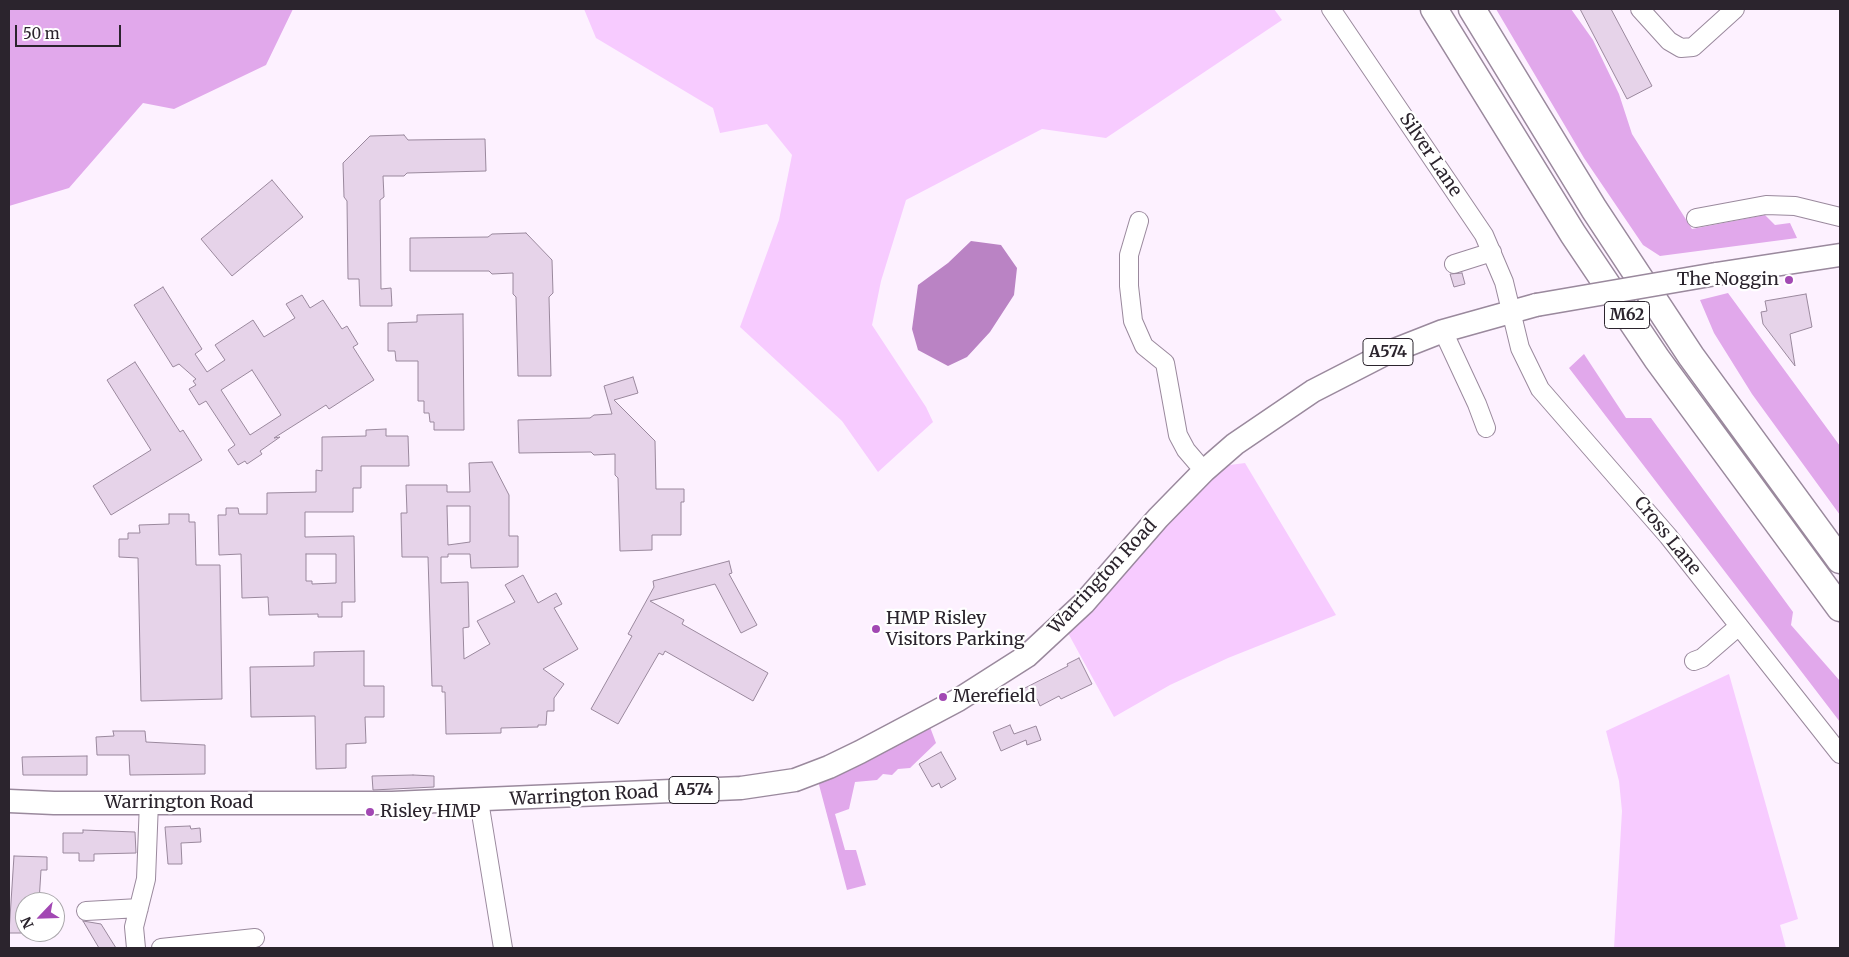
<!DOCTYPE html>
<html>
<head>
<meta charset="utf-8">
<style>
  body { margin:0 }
  #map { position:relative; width:1849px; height:957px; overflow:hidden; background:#fdf1ff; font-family:Merriweather,serif }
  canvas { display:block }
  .frame { position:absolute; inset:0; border:10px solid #2b242d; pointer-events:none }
  .north { position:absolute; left:15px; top:892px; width:50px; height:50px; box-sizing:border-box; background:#fff; border:1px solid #aaa7ab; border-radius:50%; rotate:246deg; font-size:14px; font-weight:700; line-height:20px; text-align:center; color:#2b242d }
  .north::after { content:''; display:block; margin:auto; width:18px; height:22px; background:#a248b3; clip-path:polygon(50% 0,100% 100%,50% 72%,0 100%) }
  .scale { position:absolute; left:15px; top:25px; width:106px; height:22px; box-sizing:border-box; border:2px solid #2b242d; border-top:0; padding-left:6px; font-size:15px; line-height:18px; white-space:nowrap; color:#2b242d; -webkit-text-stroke:4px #fff; paint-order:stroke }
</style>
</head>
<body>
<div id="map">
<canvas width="1849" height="957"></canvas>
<div class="frame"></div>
<div class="north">N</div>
<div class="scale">50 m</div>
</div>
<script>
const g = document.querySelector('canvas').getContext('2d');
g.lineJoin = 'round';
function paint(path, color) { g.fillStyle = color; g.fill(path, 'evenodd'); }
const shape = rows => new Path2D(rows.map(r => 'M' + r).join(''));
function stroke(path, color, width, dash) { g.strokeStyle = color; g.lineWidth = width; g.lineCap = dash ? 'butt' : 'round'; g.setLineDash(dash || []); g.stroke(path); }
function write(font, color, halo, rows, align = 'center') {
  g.font = font + ' Merriweather,serif'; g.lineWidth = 4.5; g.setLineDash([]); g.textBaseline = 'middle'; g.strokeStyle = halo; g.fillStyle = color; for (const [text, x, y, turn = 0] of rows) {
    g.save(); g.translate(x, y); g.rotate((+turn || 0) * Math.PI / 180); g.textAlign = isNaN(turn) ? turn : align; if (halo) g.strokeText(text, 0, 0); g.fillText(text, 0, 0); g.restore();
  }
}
const green = shape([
  [584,9,1274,9,1282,20,1106,138,1042,129,906,200,881,281,872,325,926,407,933,422,878,472,842,421,740,327,779,220,792,155,767,124,720,133,713,108,596,38],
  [1245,463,1336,615,1228,658,1170,685,1114,717,1068,633,1222,466],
  [1729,674,1798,919,1780,925,1786,948,1614,948,1622,811,1619,781,1606,731]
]);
const forest = shape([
  [9,9,293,9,266,65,174,109,143,103,69,188,9,206],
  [1496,9,1571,9,1593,40,1619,94,1632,134,1692,229,1765,215,1775,225,1790,223,1797,238,1660,256,1643,245,1584,158],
  [1728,293,1840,446,1840,515,1752,394,1714,333,1700,300],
  [1584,354,1626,418,1651,418,1793,612,1791,625,1840,681,1840,722,1569,368],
  [930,727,936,743,910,768,898,769,892,775,883,774,877,780,855,782,849,809,835,814,845,850,856,850,866,885,847,890,818,781]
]);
const water = shape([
  [971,241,1001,245,1017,268,1014,295,990,332,967,357,948,366,918,350,912,329,918,285,948,263]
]);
const building = shape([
  [1580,9,1611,9,1652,86,1627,99,1580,9],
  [404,135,408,140,485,139,486,171,407,173,404,176,383,176,384,197,380,200,381,289,391,288,392,306,360,306,359,279,348,279,347,201,344,197,343,163,370,136,404,135],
  [272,180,303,217,232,276,201,239,272,180],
  [526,233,552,260,553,293,549,297,551,376,518,376,516,297,513,294,513,273,492,274,489,271,410,271,410,238,488,237,492,234,526,233],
  [1462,273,1465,284,1454,287,1450,274,1462,273],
  [163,287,202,349,195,354,207,372,225,360,215,345,253,320,264,337,295,318,286,304,302,295,310,308,323,300,342,329,347,326,358,344,353,347,374,380,329,409,326,405,274,438,280,437,260,451,262,454,247,464,245,461,238,465,228,450,235,445,206,401,199,405,189,389,196,385,193,381,196,379,179,364,173,367,134,305,163,287],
  [252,370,281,415,250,435,221,390,252,370],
  [1806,294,1812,327,1790,334,1795,366,1763,324,1761,312,1767,311,1765,301,1806,294],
  [463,314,464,430,434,430,434,422,430,422,429,413,424,413,424,401,418,401,418,361,396,361,395,351,388,351,388,323,417,322,417,315,463,314],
  [135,362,180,432,183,430,202,460,111,515,93,486,151,450,107,380,135,362],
  [633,377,638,393,614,400,655,441,656,489,684,489,684,502,681,502,681,535,652,535,652,550,620,551,618,478,615,475,615,454,594,455,591,452,519,453,518,420,590,418,594,415,612,414,604,386,633,377],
  [386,429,386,436,408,436,409,466,361,466,361,488,353,488,353,512,305,512,305,537,354,536,355,602,342,602,342,617,318,617,318,614,269,615,268,597,242,598,241,554,219,555,218,515,226,515,226,508,238,508,239,514,267,514,267,493,316,492,316,470,322,471,322,437,366,436,366,430,386,429],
  [306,554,336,554,336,583,312,584,312,581,306,581,306,554],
  [492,462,509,495,509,536,518,536,518,567,471,568,470,554,448,554,448,557,441,557,441,583,468,582,469,627,463,628,464,659,490,644,477,621,515,602,505,585,523,575,538,603,556,593,562,604,554,608,578,649,543,669,564,684,554,698,554,711,547,711,546,725,538,725,538,727,501,728,501,733,446,734,445,692,442,692,442,686,432,686,428,557,402,557,401,513,407,513,406,485,447,485,447,492,470,492,469,463,492,462],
  [447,506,470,506,470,542,448,545,447,506],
  [169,514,189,514,189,522,195,522,196,565,220,565,222,699,141,701,138,558,119,557,119,539,128,539,128,533,140,533,139,525,169,524,169,514],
  [729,561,732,573,729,574,757,625,741,633,715,584,650,601,684,620,682,624,768,673,753,701,665,651,663,655,659,653,618,724,591,709,632,636,628,634,654,587,653,581,729,561],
  [364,651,364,686,384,686,384,717,365,717,366,743,346,744,346,768,316,769,315,716,251,717,250,667,314,666,314,652,364,651],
  [1079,658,1092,684,1061,699,1059,696,1040,706,1037,699,1030,703,1023,689,1068,666,1067,664,1079,658],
  [1010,725,1014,734,1036,726,1041,740,1027,745,1026,740,1001,751,993,732,1010,725],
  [113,731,145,731,146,742,205,745,205,774,130,775,129,755,97,755,96,737,114,736,113,731],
  [941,752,956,779,941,788,939,783,932,787,919,764,941,752],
  [87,756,87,775,23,775,22,757,87,756],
  [413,775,434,776,434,787,373,790,372,776,413,775],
  [190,826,191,829,200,828,201,842,181,843,182,864,168,864,165,827,190,826],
  [83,830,135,832,136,853,94,854,94,861,79,861,79,853,63,853,63,833,83,833,83,830],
  [14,856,47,857,47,870,41,870,39,902,25,902,25,933,9,933,14,856],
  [83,921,101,924,116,948,99,948,83,921]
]);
const minor = shape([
  [1331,9,1484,235,1504,282,1520,348,1540,389,1668,536,1840,754],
  [1640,9,1669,41,1681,48,1693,47,1735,9],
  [1696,218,1766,205,1795,206,1840,217],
  [1139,221,1129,255,1129,286,1133,321,1144,346,1165,363,1178,435,1186,450,1204,471],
  [1454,264,1492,252],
  [1443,331,1477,404,1486,428],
  [1694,661,1702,658,1739,626],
  [479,801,503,948],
  [86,911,139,908],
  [136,948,134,927,146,879,149,802],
  [161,948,255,938]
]);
const major = shape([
  [1716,274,1840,255],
  [9,801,54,803,392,803,741,788,795,780,829,767,860,752,958,700,1027,656,1084,603,1158,518,1204,471,1235,444,1313,391,1387,353,1443,331,1536,305]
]);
const highway = shape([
  [1434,9,1573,234,1657,359,1840,608],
  [1472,9,1594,209,1691,356,1840,560]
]);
const majorBridge = shape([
  [1536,305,1716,274]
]);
const markers = [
  [1789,280,5,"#a248b3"],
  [876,629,5,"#a248b3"],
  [943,697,5,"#a248b3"],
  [370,812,5,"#a248b3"]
];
const shields = [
  [1627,315,45],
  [1388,352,50],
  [694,790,50]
];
const shieldNames = [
  ["M62",1627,315],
  ["A574",1388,352],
  ["A574",694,790]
];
const streetNames = [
  ["Silver Lane",1430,155,56],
  ["Cross Lane",1667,536,51],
  ["Warrington Road",1103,577,-47],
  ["Warrington Road",584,796,-3],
  ["Warrington Road",179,803]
];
const poiNames = [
  ["The Noggin",1779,280,"right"],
  ["HMP Risley",886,619],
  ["Visitors Parking",886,640],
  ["Merefield",953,697],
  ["Risley HMP",380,812]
];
paint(green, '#f7cbff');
paint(forest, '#e1a8eb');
paint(water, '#ba83c4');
paint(building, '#e6d3e9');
stroke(building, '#9a889d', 1);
stroke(minor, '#9a899d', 20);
stroke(major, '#9a899d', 25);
stroke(highway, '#9a899d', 29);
stroke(minor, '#fff', 18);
stroke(major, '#fff', 22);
stroke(highway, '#fff', 26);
stroke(majorBridge, '#9a899d', 25, []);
stroke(majorBridge, '#fff', 22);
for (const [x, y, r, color] of markers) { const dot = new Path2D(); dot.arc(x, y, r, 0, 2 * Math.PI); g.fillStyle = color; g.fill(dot); stroke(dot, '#fff', 2); }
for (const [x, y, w] of shields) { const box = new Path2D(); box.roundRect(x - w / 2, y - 13.5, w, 27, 4); g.fillStyle = '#fff'; g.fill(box); stroke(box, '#2b242d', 1); }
write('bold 16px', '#2b242d', null, shieldNames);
write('18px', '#2b242d', '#fff', streetNames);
write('18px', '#2b242d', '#fff', poiNames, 'left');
</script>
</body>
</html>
